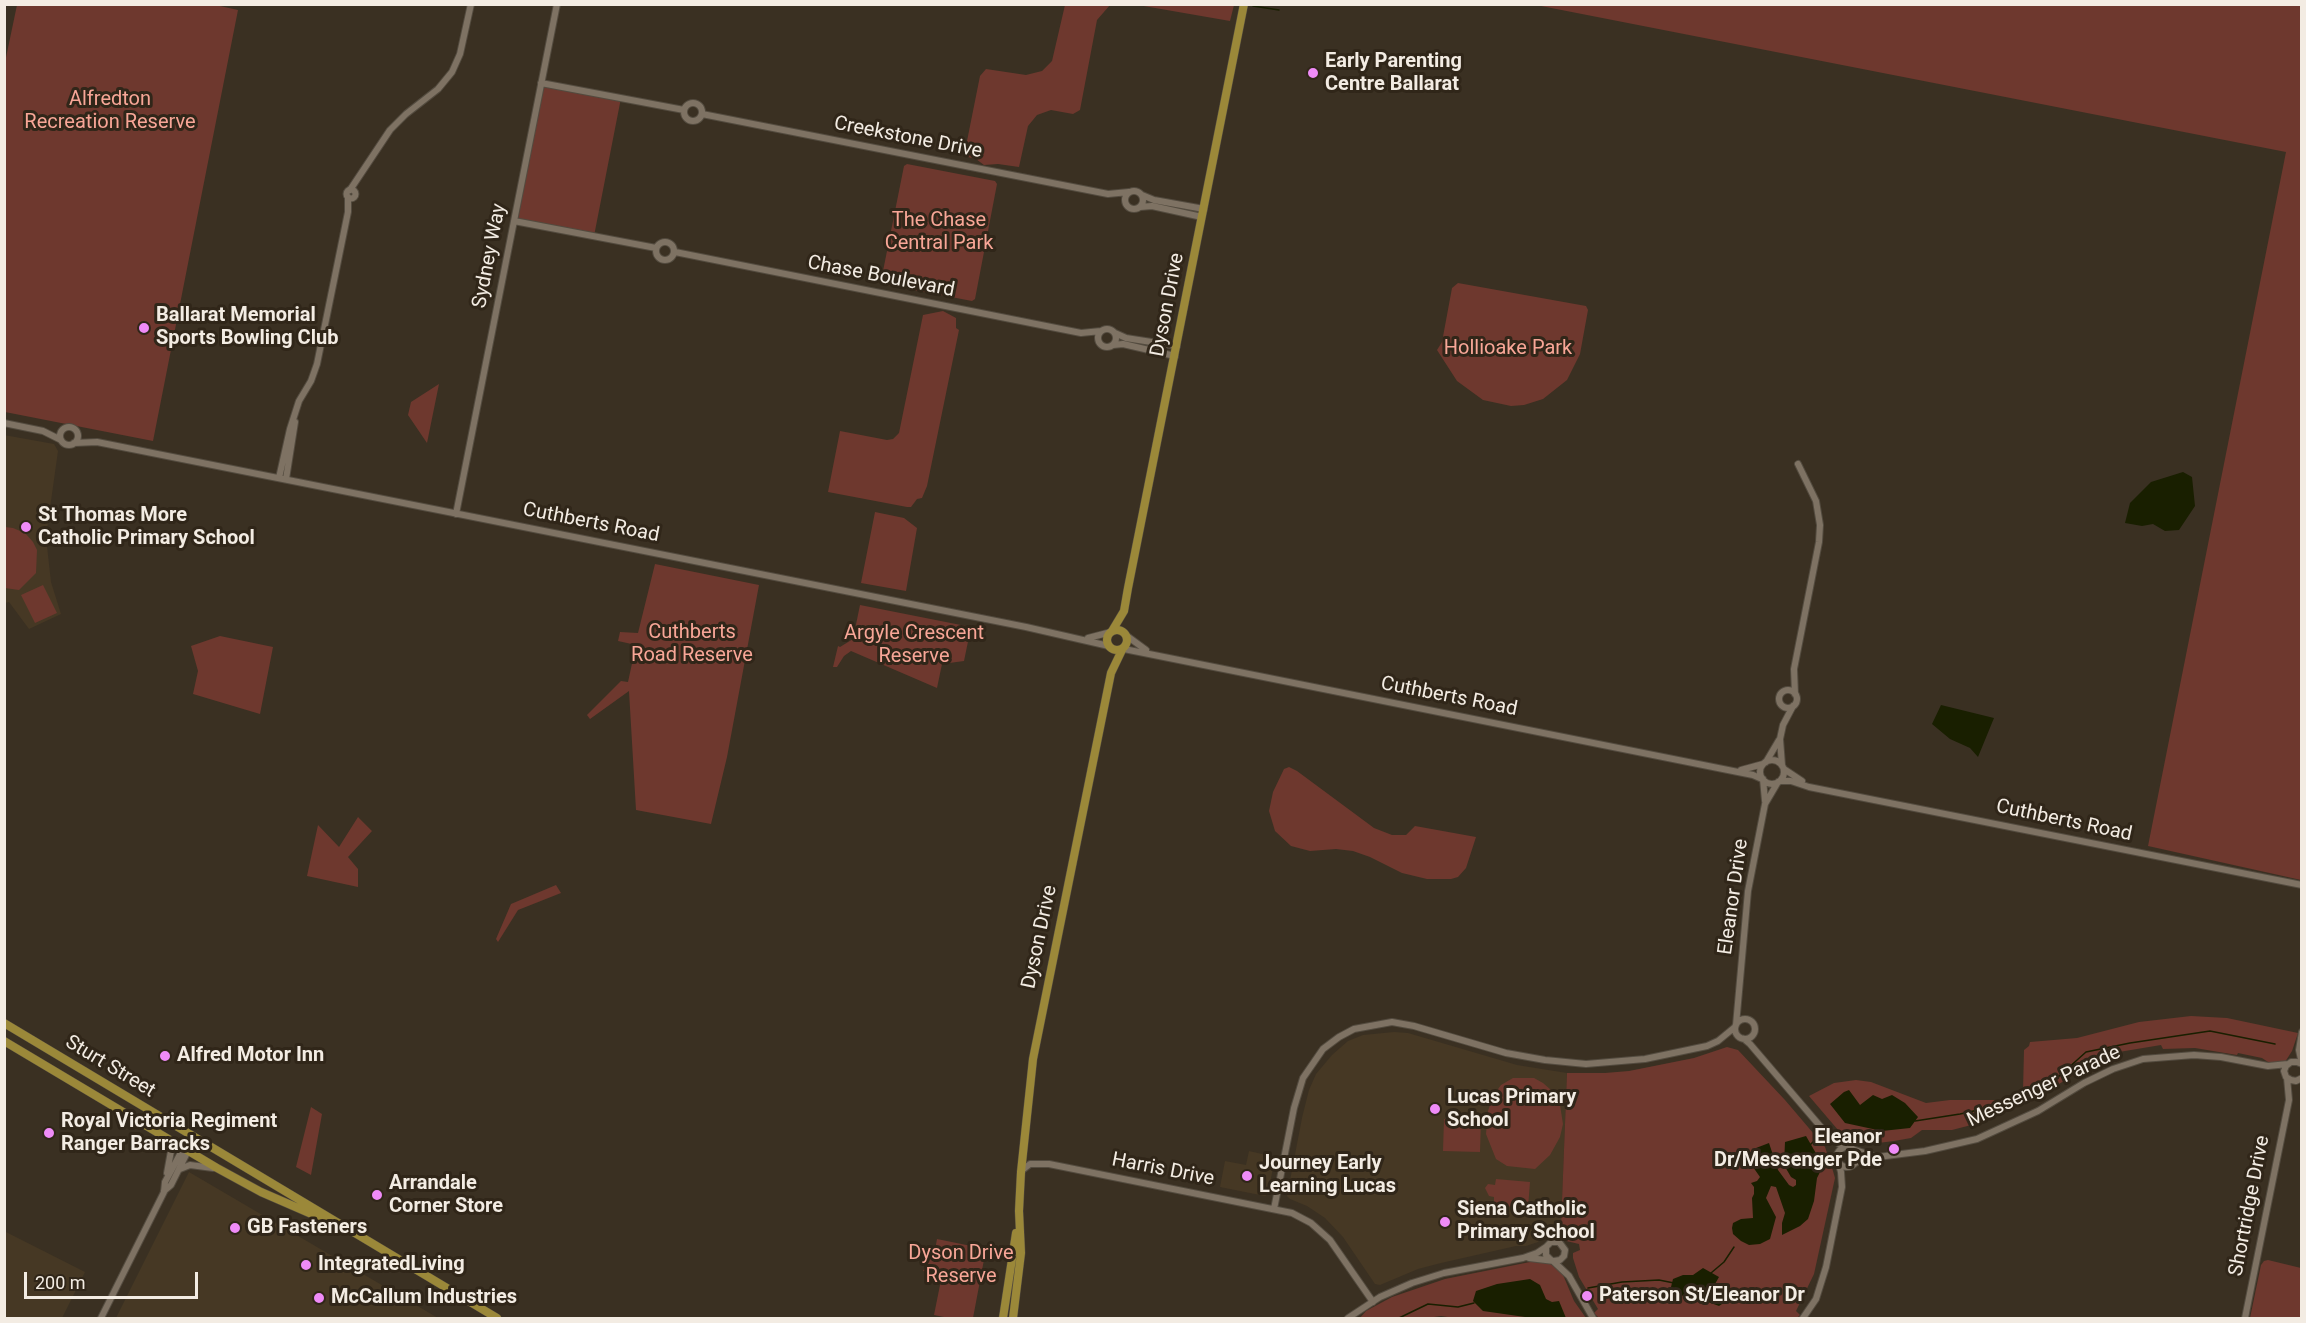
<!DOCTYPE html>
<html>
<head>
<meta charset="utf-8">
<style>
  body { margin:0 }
  #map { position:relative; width:2306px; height:1323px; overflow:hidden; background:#3a3022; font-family:Roboto,sans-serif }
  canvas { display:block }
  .frame { position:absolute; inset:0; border:6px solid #f3ece3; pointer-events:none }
  .scale { position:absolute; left:24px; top:1272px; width:174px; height:27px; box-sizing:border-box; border:3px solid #f3ece3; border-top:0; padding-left:8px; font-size:18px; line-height:21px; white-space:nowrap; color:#f3ece3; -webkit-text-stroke:4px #302619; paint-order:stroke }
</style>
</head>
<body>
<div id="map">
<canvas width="2306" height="1323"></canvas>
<div class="frame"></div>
<div class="scale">200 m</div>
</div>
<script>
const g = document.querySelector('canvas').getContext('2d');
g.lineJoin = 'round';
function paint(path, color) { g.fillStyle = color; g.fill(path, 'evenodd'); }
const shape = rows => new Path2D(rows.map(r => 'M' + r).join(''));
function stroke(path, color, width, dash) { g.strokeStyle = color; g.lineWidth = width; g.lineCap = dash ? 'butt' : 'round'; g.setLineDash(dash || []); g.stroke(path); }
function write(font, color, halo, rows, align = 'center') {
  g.font = font + ' Roboto,sans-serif'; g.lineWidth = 6; g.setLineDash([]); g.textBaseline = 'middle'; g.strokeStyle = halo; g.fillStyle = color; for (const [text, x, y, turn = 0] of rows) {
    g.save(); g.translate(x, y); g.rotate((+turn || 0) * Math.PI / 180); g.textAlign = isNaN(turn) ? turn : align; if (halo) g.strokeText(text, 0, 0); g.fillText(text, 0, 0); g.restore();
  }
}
const built = shape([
  [4,435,54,444,58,451,46,537,51,582,61,614,29,629,9,602,5,603],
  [1394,1032,1408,1033,1517,1065,1567,1073,1561,1227,1546,1228,1545,1233,1538,1242,1526,1246,1516,1246,1441,1263,1418,1269,1380,1285,1375,1284,1343,1237,1325,1218,1307,1206,1290,1199,1287,1196,1302,1118,1309,1090,1316,1074,1332,1055,1348,1041,1363,1035],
  [1249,1151,1275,1157,1268,1194,1265,1196,1220,1187,1225,1161,1246,1165],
  [189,1172,438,1318,116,1318],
  [4,1231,85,1272,62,1318,5,1318]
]);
const green = shape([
  [211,4,238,10,153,441,5,412,4,67,17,5],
  [1065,5,1110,5,1097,20,1080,110,1073,114,1051,110,1037,115,1028,126,1019,167,998,164,984,165,976,159,964,156,980,76,986,69,1026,75,1042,71,1052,61],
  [1138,5,1234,5,1230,21],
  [1536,5,2301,5,2301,880,2148,846,2286,152],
  [541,83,621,98,594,236,514,221],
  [907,164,995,181,997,184,975,299,972,301,883,284,881,281,904,166],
  [1458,283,1586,306,1588,310,1580,354,1567,380,1543,399,1524,405,1511,406,1483,400,1457,381,1437,350,1442,342,1452,288],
  [943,311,956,318,956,328,959,330,927,486,922,498,917,499,911,507,907,507,828,492,840,431,887,440,893,439,899,433,923,315],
  [439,384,427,443,408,415,411,402],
  [875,512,904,518,917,528,906,591,861,583],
  [5,527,13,528,25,533,33,542,37,550,36,573,19,590,5,588],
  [655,564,759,585,727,757,711,824,636,810,629,691,590,719,587,715,621,681,628,682,636,645,618,641,620,632,638,633],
  [43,585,57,613,35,623,21,595],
  [860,605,971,627,964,661,942,664,937,688,851,651,844,656,837,667,833,667,838,646,840,647,853,639],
  [220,636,273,647,260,714,193,694,198,671,191,646],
  [1289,767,1297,771,1374,828,1392,835,1406,835,1415,826,1476,837,1466,868,1458,877,1451,879,1427,879,1402,873,1370,857,1353,851,1336,849,1310,851,1291,846,1275,831,1269,811,1273,792,1284,769],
  [358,817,372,831,348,857,358,869,358,887,307,876,318,825,339,847],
  [556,885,561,893,518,910,498,942,496,939,511,904],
  [2191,1016,2227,1018,2298,1033,2292,1051,2285,1062,2271,1064,2262,1058,2238,1053,2237,1055,2195,1048,2163,1049,2161,1045,2119,1052,2097,1061,2049,1090,1999,1115,1979,1123,1952,1130,1922,1130,1911,1138,1894,1141,1878,1143,1844,1137,1809,1096,1834,1083,1856,1080,1871,1082,1926,1103,1950,1100,2005,1100,2023,1091,2024,1050,2029,1046,2030,1042,2077,1038,2139,1022],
  [1727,1047,1738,1050,1785,1100,1825,1147,1833,1171,1835,1178,1814,1274,1796,1311,1800,1315,1797,1318,1599,1318,1594,1313,1598,1309,1579,1277,1573,1258,1573,1253,1580,1250,1579,1244,1562,1240,1555,1227,1561,1226,1567,1073,1605,1073,1629,1071,1694,1058],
  [1513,1078,1534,1078,1543,1083,1551,1090,1560,1105,1563,1124,1560,1137,1550,1155,1535,1169,1507,1166,1496,1159,1486,1134,1488,1111,1493,1096,1501,1085],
  [311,1107,322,1114,311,1175,296,1167],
  [1444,1119,1481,1120,1480,1152,1443,1151],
  [1496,1179,1530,1182,1528,1208,1494,1205,1494,1197,1489,1196,1485,1188,1488,1184,1495,1185],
  [937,1239,986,1249,973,1318,949,1318,934,1315,942,1275,923,1271,935,1250],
  [2268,1260,2301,1268,2301,1318,2250,1318,2261,1265,2264,1261],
  [1535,1261,1555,1265,1561,1270,1574,1301,1586,1318,1454,1318,1441,1316,1427,1318,1360,1318,1366,1311,1392,1297,1445,1279]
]);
const water = shape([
  [2183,472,2192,477,2195,506,2179,530,2165,531,2153,524,2142,526,2125,523,2130,503,2151,482],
  [1941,705,1994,718,1978,757,1970,748,1950,739,1932,724],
  [1849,1090,1860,1105,1873,1095,1882,1099,1892,1095,1905,1103,1918,1117,1910,1128,1882,1131,1845,1123,1830,1104,1844,1092],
  [1806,1136,1821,1162,1822,1168,1817,1178,1814,1201,1808,1219,1800,1226,1782,1235,1782,1223,1785,1213,1776,1187,1771,1186,1766,1198,1776,1217,1770,1239,1760,1244,1749,1245,1741,1241,1733,1234,1732,1228,1733,1223,1741,1219,1753,1218,1752,1198,1754,1194,1754,1187,1751,1183,1757,1181,1760,1177,1753,1167,1752,1155,1756,1148,1769,1143,1778,1170,1789,1185,1793,1187,1796,1185,1796,1180,1791,1177,1784,1165,1785,1142],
  [1703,1268,1719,1277,1715,1284,1693,1297,1688,1298,1674,1292,1671,1287,1673,1279,1683,1275,1693,1275],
  [1530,1279,1540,1285,1546,1299,1552,1302,1559,1301,1566,1318,1532,1318,1483,1311,1473,1301,1476,1291,1497,1284],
  [1722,1284,1725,1284,1729,1290,1725,1302,1719,1306,1708,1302,1705,1296]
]);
const stream = shape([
  [1253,6,1279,10],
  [1915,1121,1960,1114,2010,1103,2047,1087,2086,1052,2130,1043,2210,1031,2275,1044],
  [1810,1145,1814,1141],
  [1711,1273,1724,1262,1734,1247],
  [1588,1288,1622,1282,1659,1280,1674,1283],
  [1399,1318,1428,1304,1458,1307,1474,1303]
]);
const minor = shape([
  [541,83,684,110],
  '684 112a9 9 0 1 1 18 0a9 9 0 1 1-18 0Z',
  [702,114,1108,194,1129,192],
  '346.5 194a4.5 4.5 0 1 1 9 0a4.5 4.5 0 1 1-9 0Z',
  [350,190,390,130,406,114,438,89,452,72,460,54,471,4],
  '1125 200a9 9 0 1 1 18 0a9 9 0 1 1-18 0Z',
  [1142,195,1154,200,1204,209],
  [1140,207,1152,206,1202,217],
  [514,221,656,248],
  '656 251a9 9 0 1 1 18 0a9 9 0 1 1-18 0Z',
  [675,252,1081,333,1101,331],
  '1098 338a9 9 0 1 1 18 0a9 9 0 1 1-18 0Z',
  [1115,333,1126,338,1177,346],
  [1113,345,1123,344,1175,356],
  [4,423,43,431,61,440],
  '60 436a9 9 0 1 1 18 0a9 9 0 1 1-18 0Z',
  [74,443,97,442,1026,627,1109,646],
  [279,478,290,429,299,401,311,381,317,364,348,212,348,197],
  [286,479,295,422],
  [456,514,557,4],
  [1127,636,1146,650],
  [1088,638,1111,632],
  [1124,649,1753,775,1762,779],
  '1779 699a9 9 0 1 1 18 0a9 9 0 1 1-18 0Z',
  [1795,694,1794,669,1819,542,1820,525,1816,501,1798,464],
  '1760 772a12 12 0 1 1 24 0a12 12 0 1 1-24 0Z',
  [1766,762,1779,740],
  [1782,765,1780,739,1783,725,1793,706],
  [1784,769,1802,781],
  [1741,770,1763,764],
  [1763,779,1765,801],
  [1780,781,1791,781,1809,787,2302,885],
  '1735 1029a10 10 0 1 1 20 0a10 10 0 1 1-20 0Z',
  [1736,1025,1748,891,1765,804,1778,782],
  [2302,1032,2299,1050,2302,1064],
  [1744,1039,1750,1044,1826,1133,1839,1144,1848,1147],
  [2302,1064,2297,1062,2291,1062,2286,1066,2284,1071,2286,1077,2291,1080,2296,1081,2302,1078],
  '1837 1157a10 10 0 1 1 20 0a10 10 0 1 1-20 0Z',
  [1852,1149,1874,1156],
  [1855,1163,1870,1158,1925,1151,1977,1139,2038,1111,2084,1083,2113,1069,2143,1059,2194,1055,2221,1057,2268,1066,2288,1064],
  [180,1169,190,1165,213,1168],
  [1021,1171,1030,1164,1049,1164,1292,1213,1311,1223,1330,1240,1373,1302],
  [167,1173,171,1151,170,1140],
  [164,1191,171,1185,195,1137],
  [1274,1209,1294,1108,1303,1078,1323,1049,1339,1037,1354,1029,1392,1022,1414,1026,1506,1053,1545,1060,1586,1064,1645,1059,1707,1046,1718,1041,1735,1027],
  [1529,1258,1554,1261,1560,1260,1564,1256,1565,1250,1559,1242,1551,1242,1546,1247,1546,1255,1551,1260],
  [1553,1261,1569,1276,1593,1318],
  [101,1318,164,1192,165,1182,191,1134],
  [1348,1318,1380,1297,1412,1283,1444,1273,1523,1258,1537,1253,1546,1247],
  [1803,1318,1816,1299,1826,1267,1842,1187,1841,1172,1838,1161],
  [2245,1318,2289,1100,2287,1078]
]);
const major = shape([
  '1107 640a10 10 0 1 1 20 0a10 10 0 1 1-20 0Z',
  [1112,631,1124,611,1128,588,1244,4],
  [4,1023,497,1318],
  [4,1041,217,1168,261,1192,337,1225],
  [1003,1318,1016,1233],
  [1013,1318,1021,1253,1019,1211,1021,1172,1033,1059,1111,673,1122,650]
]);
const markers = [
  [1313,73,6,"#ef8bf7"],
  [144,328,6,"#ef8bf7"],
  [26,527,6,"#ef8bf7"],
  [165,1056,6,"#ef8bf7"],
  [1435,1109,6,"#ef8bf7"],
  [49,1133,6,"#ef8bf7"],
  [1894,1149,6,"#ef8bf7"],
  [1247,1176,6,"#ef8bf7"],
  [377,1195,6,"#ef8bf7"],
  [1445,1222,6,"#ef8bf7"],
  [235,1228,6,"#ef8bf7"],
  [306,1265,6,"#ef8bf7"],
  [1587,1296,6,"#ef8bf7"],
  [319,1298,6,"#ef8bf7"]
];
const poiNames = [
  ["Early Parenting",1325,62],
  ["Centre Ballarat",1325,85],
  ["Ballarat Memorial",156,316],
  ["Sports Bowling Club",156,339],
  ["St Thomas More",38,516],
  ["Catholic Primary School",38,539],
  ["Alfred Motor Inn",177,1056],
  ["Lucas Primary",1447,1098],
  ["School",1447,1121],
  ["Royal Victoria Regiment",61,1122],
  ["Ranger Barracks",61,1145],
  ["Eleanor",1882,1138,"right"],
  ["Dr/Messenger Pde",1882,1161,"right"],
  ["Journey Early",1259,1164],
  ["Learning Lucas",1259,1187],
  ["Arrandale",389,1184],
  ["Corner Store",389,1207],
  ["Siena Catholic",1457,1210],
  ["Primary School",1457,1233],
  ["GB Fasteners",247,1228],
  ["IntegratedLiving",318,1265],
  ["Paterson St/Eleanor Dr",1599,1296],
  ["McCallum Industries",331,1298]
];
const parkNames = [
  ["Alfredton",110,100],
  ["Recreation Reserve",110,123],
  ["The Chase",939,221],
  ["Central Park",939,244],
  ["Hollioake Park",1508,349],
  ["Cuthberts",692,633],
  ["Road Reserve",692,656],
  ["Argyle Crescent",914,634],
  ["Reserve",914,657],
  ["Dyson Drive",961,1254],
  ["Reserve",961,1277]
];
const streetNames = [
  ["Creekstone Drive",908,138,11],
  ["Sydney Way",490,256,-79],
  ["Chase Boulevard",881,277,11],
  ["Dyson Drive",1168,305,-79],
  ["Cuthberts Road",591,523,11],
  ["Cuthberts Road",1449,697,11],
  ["Cuthberts Road",2064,821,12],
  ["Eleanor Drive",1734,897,-82],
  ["Dyson Drive",1040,937,-78],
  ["Sturt Street",110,1067,31],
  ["Messenger Parade",2044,1087,-25],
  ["Harris Drive",1163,1170,11],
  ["Shortridge Drive",2250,1206,-79]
];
paint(built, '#463824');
paint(green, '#6e382e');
paint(water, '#191f00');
stroke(stream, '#191f00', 1.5);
stroke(minor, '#534b3f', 8);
stroke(major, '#534b3f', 9);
stroke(minor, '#7e7263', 6);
stroke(major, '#9b8839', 8);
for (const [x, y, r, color] of markers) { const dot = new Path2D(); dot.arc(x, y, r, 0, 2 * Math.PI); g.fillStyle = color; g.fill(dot); stroke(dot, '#302619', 2); }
write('bold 20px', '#f3ece3', '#302619', poiNames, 'left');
write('20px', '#f8a697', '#302619', parkNames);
write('20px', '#f3ece3', '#302619', streetNames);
</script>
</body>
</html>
